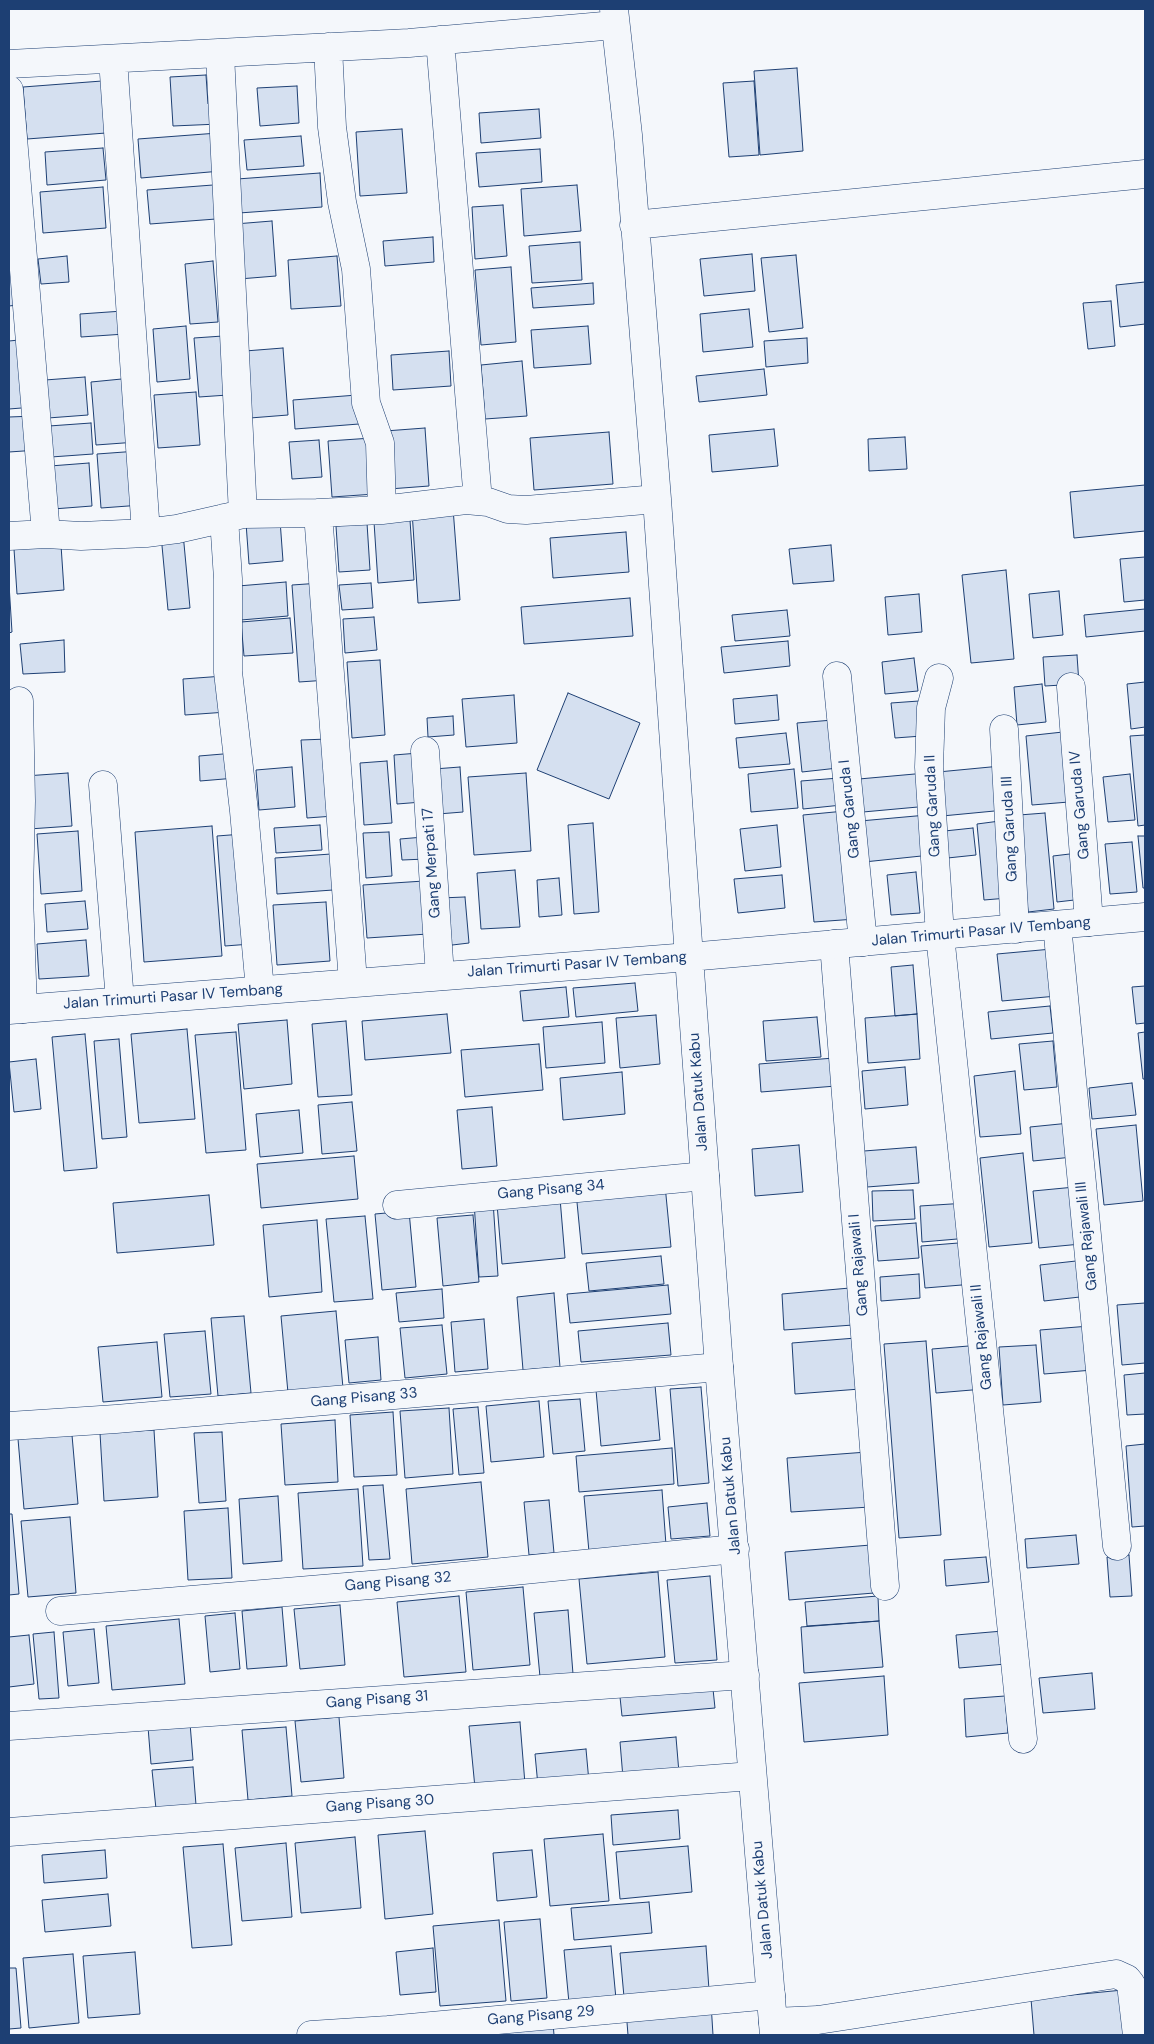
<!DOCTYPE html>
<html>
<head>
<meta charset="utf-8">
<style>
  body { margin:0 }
  #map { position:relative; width:1154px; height:2044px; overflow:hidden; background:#f4f7fb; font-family:"DM Sans",sans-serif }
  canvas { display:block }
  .frame { position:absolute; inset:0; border:10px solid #1d3f73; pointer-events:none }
</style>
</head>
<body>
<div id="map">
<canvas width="1154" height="2044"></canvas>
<div class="frame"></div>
</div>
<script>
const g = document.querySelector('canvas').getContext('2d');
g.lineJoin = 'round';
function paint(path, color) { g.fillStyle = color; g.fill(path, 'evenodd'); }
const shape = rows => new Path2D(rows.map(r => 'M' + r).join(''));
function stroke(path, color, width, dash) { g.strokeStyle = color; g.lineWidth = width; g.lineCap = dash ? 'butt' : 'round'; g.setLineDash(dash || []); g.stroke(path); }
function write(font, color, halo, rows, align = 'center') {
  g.font = font + ' "DM Sans",sans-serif'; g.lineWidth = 4; g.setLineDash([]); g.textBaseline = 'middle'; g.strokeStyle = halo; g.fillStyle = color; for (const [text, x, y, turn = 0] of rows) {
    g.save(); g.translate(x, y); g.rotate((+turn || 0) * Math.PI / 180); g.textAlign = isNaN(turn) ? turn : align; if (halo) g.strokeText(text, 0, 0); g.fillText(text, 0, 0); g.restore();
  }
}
const building = shape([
  [797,68,803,151,760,155,754,71,797,68],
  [206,75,208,104,217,104,219,124,173,126,170,77,206,75],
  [102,81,106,133,27,139,23,87,102,81],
  [754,81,759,155,729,157,723,83,754,81],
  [297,86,299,123,260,126,257,88,297,86],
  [539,109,541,138,481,143,479,113,539,109],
  [402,129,407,193,360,196,356,132,402,129],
  [218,133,221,171,141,178,138,139,218,133],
  [301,136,304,166,247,170,244,140,301,136],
  [103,148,106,180,47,185,45,152,103,148],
  [540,149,542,182,479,187,476,153,540,149],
  [320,173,322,207,239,213,237,179,320,173],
  [213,185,216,219,150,224,147,190,213,185],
  [577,185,581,231,524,236,521,189,577,185],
  [103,187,106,228,43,233,40,192,103,187],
  [503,205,507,256,475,259,472,207,503,205],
  [272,221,276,276,239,279,235,224,272,221],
  [433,237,434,262,385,266,383,241,433,237],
  [9,242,17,305,9,306,9,242],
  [580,242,582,280,532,283,529,246,580,242],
  [752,254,755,291,704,296,700,259,752,254],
  [796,255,803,328,769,332,761,258,796,255],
  [67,256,69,282,41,284,38,259,67,256],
  [337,256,341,306,291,309,288,260,337,256],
  [213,261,218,322,190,324,185,264,213,261],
  [511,267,516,342,481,345,475,270,511,267],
  [1145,282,1145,324,1120,327,1116,285,1145,282],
  [593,283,594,304,533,308,531,288,593,283],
  [1111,301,1115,346,1088,349,1083,303,1111,301],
  [749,309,753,347,703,352,700,314,749,309],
  [123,311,125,334,81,337,80,314,123,311],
  [186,326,190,379,157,382,153,329,186,326],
  [588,326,591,364,534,368,531,330,588,326],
  [223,336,228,395,199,397,194,338,223,336],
  [807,338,808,363,766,367,764,341,807,338],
  [29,339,34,407,9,409,9,341,29,339],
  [283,348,288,415,250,418,245,351,283,348],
  [449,351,451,386,393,390,391,355,449,351],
  [522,361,527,416,485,419,481,365,522,361],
  [764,369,767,395,699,402,696,376,764,369],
  [85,377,88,415,48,418,45,380,85,377],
  [132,378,137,442,96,445,91,382,132,378],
  [196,392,200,445,158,448,154,395,196,392],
  [357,395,359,424,295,429,293,400,357,395],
  [35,416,38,450,9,452,9,417,35,416],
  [91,423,93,454,51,457,49,426,91,423],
  [425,428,429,486,389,489,385,431,425,428],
  [774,429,778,466,712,472,709,435,774,429],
  [609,432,613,484,534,490,530,438,609,432],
  [905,437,907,469,869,471,868,439,905,437],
  [372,438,375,494,332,497,328,441,372,438],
  [319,440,322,477,292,479,289,442,319,440],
  [138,451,142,505,101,508,97,454,138,451],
  [89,463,92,506,53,509,50,466,89,463],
  [1145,485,1145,531,1074,538,1070,492,1145,485],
  [453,508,460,600,418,603,412,511,453,508],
  [280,520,283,561,249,564,246,523,280,520],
  [410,520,414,580,378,583,374,522,410,520],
  [367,523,370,570,339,572,336,526,367,523],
  [626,532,629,572,553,578,550,538,626,532],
  [183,533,190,608,168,610,161,535,183,533],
  [61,545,64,590,17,594,14,549,61,545],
  [831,545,834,581,793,584,789,549,831,545],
  [1145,557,1145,600,1124,602,1120,559,1145,557],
  [1006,570,1014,659,971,663,962,575,1006,570],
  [286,582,288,616,241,620,238,586,286,582],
  [321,583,328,680,299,682,292,585,321,583],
  [371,583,373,608,342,610,339,585,371,583],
  [9,584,12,632,9,633,9,584],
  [1059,591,1063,635,1033,638,1029,594,1059,591],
  [919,594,922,632,888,635,885,597,919,594],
  [630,598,633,636,524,644,521,607,630,598],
  [1145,609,1145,631,1086,637,1084,615,1145,609],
  [787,610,790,636,735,641,732,615,787,610],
  [374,617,377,650,345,653,343,619,374,617],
  [290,618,293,653,244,656,241,622,290,618],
  [64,640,65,672,23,674,20,644,64,640],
  [788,641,790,666,724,673,721,647,788,641],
  [1077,655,1079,684,1045,686,1043,657,1077,655],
  [914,658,918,691,885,694,882,662,914,658],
  [380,660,385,735,352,738,347,662,380,660],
  [224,676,227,712,185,715,183,679,224,676],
  [1145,682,1145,727,1131,729,1127,684,1145,682],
  [1042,684,1046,722,1017,725,1014,687,1042,684],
  [568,693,640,723,609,799,537,770,568,693],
  [514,695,517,743,466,747,462,699,514,695],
  [777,695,779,720,735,724,733,699,777,695],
  [919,701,922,736,895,738,891,703,919,701],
  [453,716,454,735,428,737,427,718,453,716],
  [833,720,838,768,802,772,797,723,833,720],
  [1063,732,1069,802,1032,805,1026,736,1063,732],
  [786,733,790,764,739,768,736,738,786,733],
  [1145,735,1145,825,1138,826,1130,736,1145,735],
  [328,739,334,816,307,818,301,740,328,739],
  [235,753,236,778,200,781,199,756,235,753],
  [419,753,422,802,397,804,394,755,419,753],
  [387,761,392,823,364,825,360,763,387,761],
  [1001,766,1005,810,942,816,938,772,1001,766],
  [292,767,295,807,259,810,256,770,292,767],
  [460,767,463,812,438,814,434,769,460,767],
  [794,769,798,808,751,812,748,774,794,769],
  [68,773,72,826,29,829,25,776,68,773],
  [526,773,531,851,474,855,468,777,526,773],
  [926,773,929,806,863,812,859,779,926,773],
  [1130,774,1135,820,1108,822,1103,777,1130,774],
  [839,778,842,805,803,809,801,781,839,778],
  [845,811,856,919,814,922,803,815,845,811],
  [1045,813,1054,909,1028,912,1019,815,1045,813],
  [927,815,931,855,864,862,860,821,927,815],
  [1000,821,1008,898,984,900,977,824,1000,821],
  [593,823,599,912,574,914,568,825,593,823],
  [320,825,322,850,276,853,274,828,320,825],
  [777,825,781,867,745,871,740,829,777,825],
  [212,826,222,956,144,962,135,832,212,826],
  [973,828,976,855,938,859,935,832,973,828],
  [78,831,82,891,41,894,37,834,78,831],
  [389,832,392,876,366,878,363,833,389,832],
  [243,834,251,944,225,946,217,836,243,834],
  [1138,836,1145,836,1145,888,1143,888,1138,836],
  [424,837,426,859,402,860,400,839,424,837],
  [1132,842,1137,892,1110,894,1105,844,1132,842],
  [1078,853,1083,899,1057,902,1053,856,1078,853],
  [331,854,333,890,277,894,275,858,331,854],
  [515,870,520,927,481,929,477,873,515,870],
  [916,872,920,913,891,915,887,875,916,872],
  [782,875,785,908,738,913,734,879,782,875],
  [559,878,562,915,539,917,537,880,559,878],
  [424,881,428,934,367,938,363,885,424,881],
  [465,897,469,943,444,946,440,898,465,897],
  [85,901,88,929,47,932,45,904,85,901],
  [326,902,330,961,277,965,273,905,326,902],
  [86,940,89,976,39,979,37,944,86,940],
  [1052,949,1057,996,1002,1001,997,954,1052,949],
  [913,965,917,1014,895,1016,891,967,913,965],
  [635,983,638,1011,576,1017,573,988,635,983],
  [1145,986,1145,1023,1136,1024,1132,987,1145,986],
  [566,987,569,1017,523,1021,520,991,566,987],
  [1050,1006,1053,1033,991,1039,988,1012,1050,1006],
  [447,1014,451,1053,365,1060,362,1021,447,1014],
  [917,1014,920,1059,868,1063,865,1018,917,1014],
  [656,1015,660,1064,620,1068,616,1018,656,1015],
  [817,1017,821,1057,766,1061,763,1021,817,1017],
  [287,1020,292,1084,244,1089,238,1024,287,1020],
  [346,1021,352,1095,318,1097,312,1024,346,1021],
  [602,1022,605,1063,546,1068,543,1027,602,1022],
  [187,1029,195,1119,139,1123,131,1034,187,1029],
  [236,1032,246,1150,206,1153,195,1035,236,1032],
  [1145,1032,1145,1079,1143,1079,1138,1033,1145,1032],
  [85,1034,97,1168,64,1171,52,1037,85,1034],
  [119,1039,127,1137,102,1139,94,1041,119,1039],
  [1053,1041,1057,1087,1024,1090,1019,1044,1053,1041],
  [539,1044,543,1090,465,1097,461,1050,539,1044],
  [834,1058,836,1086,761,1092,759,1064,834,1058],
  [36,1059,41,1109,14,1112,9,1062,36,1059],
  [905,1067,908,1105,865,1109,862,1071,905,1067],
  [1015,1071,1021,1134,980,1137,974,1076,1015,1071],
  [622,1072,625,1114,563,1120,560,1078,622,1072],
  [1132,1083,1136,1115,1092,1119,1089,1088,1132,1083],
  [352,1102,357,1151,322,1154,318,1105,352,1102],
  [492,1107,497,1166,462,1169,457,1110,492,1107],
  [299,1110,303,1153,260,1157,256,1114,299,1110],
  [1070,1123,1073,1157,1033,1161,1030,1127,1070,1123],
  [1136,1125,1143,1201,1104,1205,1096,1129,1136,1125],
  [799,1145,803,1192,755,1196,752,1149,799,1145],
  [916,1147,919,1183,867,1187,864,1151,916,1147],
  [1023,1153,1032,1243,989,1247,980,1158,1023,1153],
  [354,1156,358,1199,261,1208,257,1164,354,1156],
  [665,1185,671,1247,582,1254,576,1192,665,1185],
  [1075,1187,1081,1244,1039,1248,1033,1191,1075,1187],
  [913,1190,915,1219,873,1221,872,1191,913,1190],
  [209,1195,214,1245,117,1253,113,1203,209,1195],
  [560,1198,565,1258,502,1264,497,1204,560,1198],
  [493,1201,498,1276,479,1277,474,1202,493,1201],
  [967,1203,969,1238,922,1242,920,1206,967,1203],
  [409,1211,416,1287,382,1290,375,1214,409,1211],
  [473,1215,479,1282,443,1286,437,1218,473,1215],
  [365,1216,373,1299,334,1302,326,1219,365,1216],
  [317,1220,322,1292,269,1297,263,1225,317,1220],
  [916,1223,919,1258,878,1261,875,1226,916,1223],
  [971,1242,974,1284,925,1288,921,1246,971,1242],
  [661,1256,664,1284,589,1291,586,1263,661,1256],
  [1085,1260,1089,1296,1044,1301,1040,1265,1085,1260],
  [919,1274,920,1298,881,1301,880,1277,919,1274],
  [668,1285,671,1314,570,1323,567,1294,668,1285],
  [850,1288,853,1325,784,1330,782,1294,850,1288],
  [442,1289,444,1318,399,1322,396,1293,442,1289],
  [554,1293,560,1367,523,1370,517,1297,554,1293],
  [1145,1303,1145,1363,1122,1365,1117,1305,1145,1303],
  [336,1311,343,1388,288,1393,281,1316,336,1311],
  [244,1316,251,1393,218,1396,211,1318,244,1316],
  [484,1319,488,1369,455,1372,451,1322,484,1319],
  [668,1323,671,1355,581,1362,578,1331,668,1323],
  [442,1325,447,1374,405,1378,400,1328,442,1325],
  [1090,1326,1093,1370,1044,1374,1040,1330,1090,1326],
  [205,1331,211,1394,170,1397,164,1334,205,1331],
  [378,1337,381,1380,349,1383,345,1340,378,1337],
  [856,1338,860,1389,795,1394,792,1343,856,1338],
  [926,1341,941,1535,899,1538,884,1344,926,1341],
  [157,1342,162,1397,103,1402,98,1347,157,1342],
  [981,1345,984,1389,936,1393,932,1349,981,1345],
  [1036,1345,1041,1402,1003,1405,999,1347,1036,1345],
  [1145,1373,1145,1414,1127,1415,1124,1375,1145,1373],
  [655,1385,660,1440,601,1446,596,1390,655,1385],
  [701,1387,709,1483,678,1486,670,1389,701,1387],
  [580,1399,585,1451,553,1454,548,1401,580,1399],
  [539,1401,544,1457,491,1462,486,1406,539,1401],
  [478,1407,484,1473,459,1475,453,1409,478,1407],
  [449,1408,453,1474,405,1478,400,1411,449,1408],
  [393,1412,397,1475,354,1477,350,1415,393,1412],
  [335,1420,338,1482,285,1485,281,1424,335,1420],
  [154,1430,158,1497,104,1501,100,1433,154,1430],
  [222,1432,226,1501,199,1503,194,1433,222,1432],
  [72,1435,78,1504,24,1509,18,1439,72,1435],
  [1145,1444,1145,1526,1132,1527,1126,1446,1145,1444],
  [672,1448,674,1484,579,1492,576,1456,672,1448],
  [867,1452,870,1507,791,1512,787,1458,867,1452],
  [481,1482,488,1557,412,1564,406,1489,481,1482],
  [383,1485,390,1559,369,1560,363,1486,383,1485],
  [358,1489,363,1566,303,1569,298,1493,358,1489],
  [662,1490,666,1545,589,1552,584,1496,662,1490],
  [278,1496,282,1561,243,1564,239,1499,278,1496],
  [549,1500,554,1553,529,1555,524,1502,549,1500],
  [707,1503,710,1536,671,1539,668,1507,707,1503],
  [228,1508,232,1578,188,1580,184,1511,228,1508],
  [9,1514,12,1514,19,1594,9,1595,9,1514],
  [70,1517,76,1593,28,1597,21,1521,70,1517],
  [1076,1535,1079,1564,1027,1568,1025,1539,1076,1535],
  [871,1545,874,1593,789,1600,785,1552,871,1545],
  [1129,1555,1132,1596,1110,1597,1107,1557,1129,1555],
  [986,1557,989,1582,946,1586,944,1560,986,1557],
  [658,1572,665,1657,587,1664,579,1579,658,1572],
  [710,1576,717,1660,675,1663,667,1580,710,1576],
  [523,1587,530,1665,473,1670,466,1592,523,1587],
  [459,1596,466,1672,404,1677,397,1602,459,1596],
  [878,1596,879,1621,807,1626,805,1602,878,1596],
  [340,1605,345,1665,300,1669,294,1609,340,1605],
  [282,1607,287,1666,247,1669,242,1611,282,1607],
  [568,1610,573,1674,540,1677,534,1613,568,1610],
  [235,1613,240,1669,210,1672,205,1616,235,1613],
  [179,1619,185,1684,112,1690,106,1626,179,1619],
  [879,1621,883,1667,804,1673,801,1627,879,1621],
  [94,1629,99,1683,68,1686,63,1632,94,1629],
  [1003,1631,1006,1664,959,1668,956,1635,1003,1631],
  [54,1632,59,1698,39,1699,33,1634,54,1632],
  [29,1635,34,1684,9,1687,9,1637,29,1635],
  [1092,1673,1095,1709,1043,1713,1039,1678,1092,1673],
  [884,1676,888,1735,804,1742,799,1683,884,1676],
  [713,1689,715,1708,622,1716,620,1697,713,1689],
  [1005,1696,1008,1733,966,1737,964,1699,1005,1696],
  [339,1717,344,1778,301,1782,295,1721,339,1717],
  [520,1722,525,1784,475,1788,469,1726,520,1722],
  [190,1723,193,1760,151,1764,148,1727,190,1723],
  [286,1727,292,1796,248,1800,242,1730,286,1727],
  [676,1737,679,1773,623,1778,620,1742,676,1737],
  [586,1749,589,1782,538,1786,535,1754,586,1749],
  [193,1767,196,1805,156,1809,152,1770,193,1767],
  [678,1810,680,1839,613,1845,611,1815,678,1810],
  [425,1831,433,1914,385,1919,378,1835,425,1831],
  [603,1834,609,1901,550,1906,544,1839,603,1834],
  [355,1837,361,1908,301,1913,295,1843,355,1837],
  [286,1843,292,1917,242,1921,235,1848,286,1843],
  [223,1844,232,1945,192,1948,183,1847,223,1844],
  [688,1846,692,1892,620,1899,616,1852,688,1846],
  [105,1850,107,1878,44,1883,42,1855,105,1850],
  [532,1850,537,1897,497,1901,493,1853,532,1850],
  [108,1894,111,1926,45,1932,42,1900,108,1894],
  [649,1902,652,1933,574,1940,571,1908,649,1902],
  [540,1919,547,1998,511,2001,504,1922,540,1919],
  [499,1920,506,2001,440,2006,433,1926,499,1920],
  [611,1946,616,1999,569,2003,564,1950,611,1946],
  [706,1946,709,1990,624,1997,620,1953,706,1946],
  [433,1948,436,1992,400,1995,396,1952,433,1948],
  [135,1952,140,2014,88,2018,83,1956,135,1952],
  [73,1954,79,2023,29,2028,23,1958,73,1954],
  [9,1968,16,1968,21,2028,9,2029,9,1968],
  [1123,1990,1127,2035,1034,2035,1031,1999,1123,1990],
  [711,2003,713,2035,628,2035,626,2010,711,2003],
  [553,2023,554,2035,489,2035,488,2029,553,2023]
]);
const street = shape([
  [614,9,628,135,657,499,689,957],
  [440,40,478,501],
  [328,47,332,127,342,202,356,269,366,403,380,443,382,510],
  [220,54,243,514],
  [113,59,146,533],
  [9,64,409,43,615,25],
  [9,90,46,534],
  [634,225,1145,174],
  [318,513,353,982],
  [224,518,228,579,228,672,244,811,260,990],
  [9,536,46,534,81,536,146,533,177,529,243,514,318,513,382,510,466,500,488,502,508,509,526,510,657,499],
  [837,676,863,942],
  [939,678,931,708,929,767,940,935,1023,1739],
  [1071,687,1089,922],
  [19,701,21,801,19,896,23,1009],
  [1004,729,1015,929],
  [425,751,440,976],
  [103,785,120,1001],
  [1057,925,1117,1546],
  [834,944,885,1586],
  [397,1205,705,1176],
  [9,1426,116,1419,719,1367],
  [60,1611,382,1584,735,1549],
  [9,1726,745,1675],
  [9,1832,752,1776],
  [773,2022,818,2020,1116,1974,1127,1979,1131,1984,1137,2035],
  [311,2035,388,2030,771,1995]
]);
const secondary = shape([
  [689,957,719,1367,774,2035],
  [9,1010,689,957,1145,917]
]);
const streetNames = [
  ["Gang Garuda IV",1080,805,-95],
  ["Gang Garuda II",933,806,-93],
  ["Gang Garuda I",850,809,-96],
  ["Gang Garuda III",1010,829,-93],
  ["Gang Merpati 17",432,863,-94],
  ["Jalan Trimurti Pasar IV Tembang",981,932,-5],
  ["Jalan Trimurti Pasar IV Tembang",577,965,-4],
  ["Jalan Trimurti Pasar IV Tembang",173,997,-4],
  ["Jalan Datuk Kabu",699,1092,-94],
  ["Gang Pisang 34",551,1190,-5],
  ["Gang Rajawali III",1087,1236,-96],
  ["Gang Rajawali I",859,1265,-95],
  ["Gang Rajawali II",982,1337,-96],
  ["Gang Pisang 33",364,1398,-5],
  ["Jalan Datuk Kabu",731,1496,-95],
  ["Gang Pisang 32",398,1582,-5],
  ["Gang Pisang 31",377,1700,-4],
  ["Gang Pisang 30",380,1804,-4],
  ["Jalan Datuk Kabu",763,1900,-95],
  ["Gang Pisang 29",541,2016,-5]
];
paint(building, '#d5e0f0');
stroke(building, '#1d3f73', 1);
stroke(street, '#1d3f73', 29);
stroke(secondary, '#1d3f73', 29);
stroke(street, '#f4f7fb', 28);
stroke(secondary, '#f4f7fb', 28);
write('15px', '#1d3f73', '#f4f7fb', streetNames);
</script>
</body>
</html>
